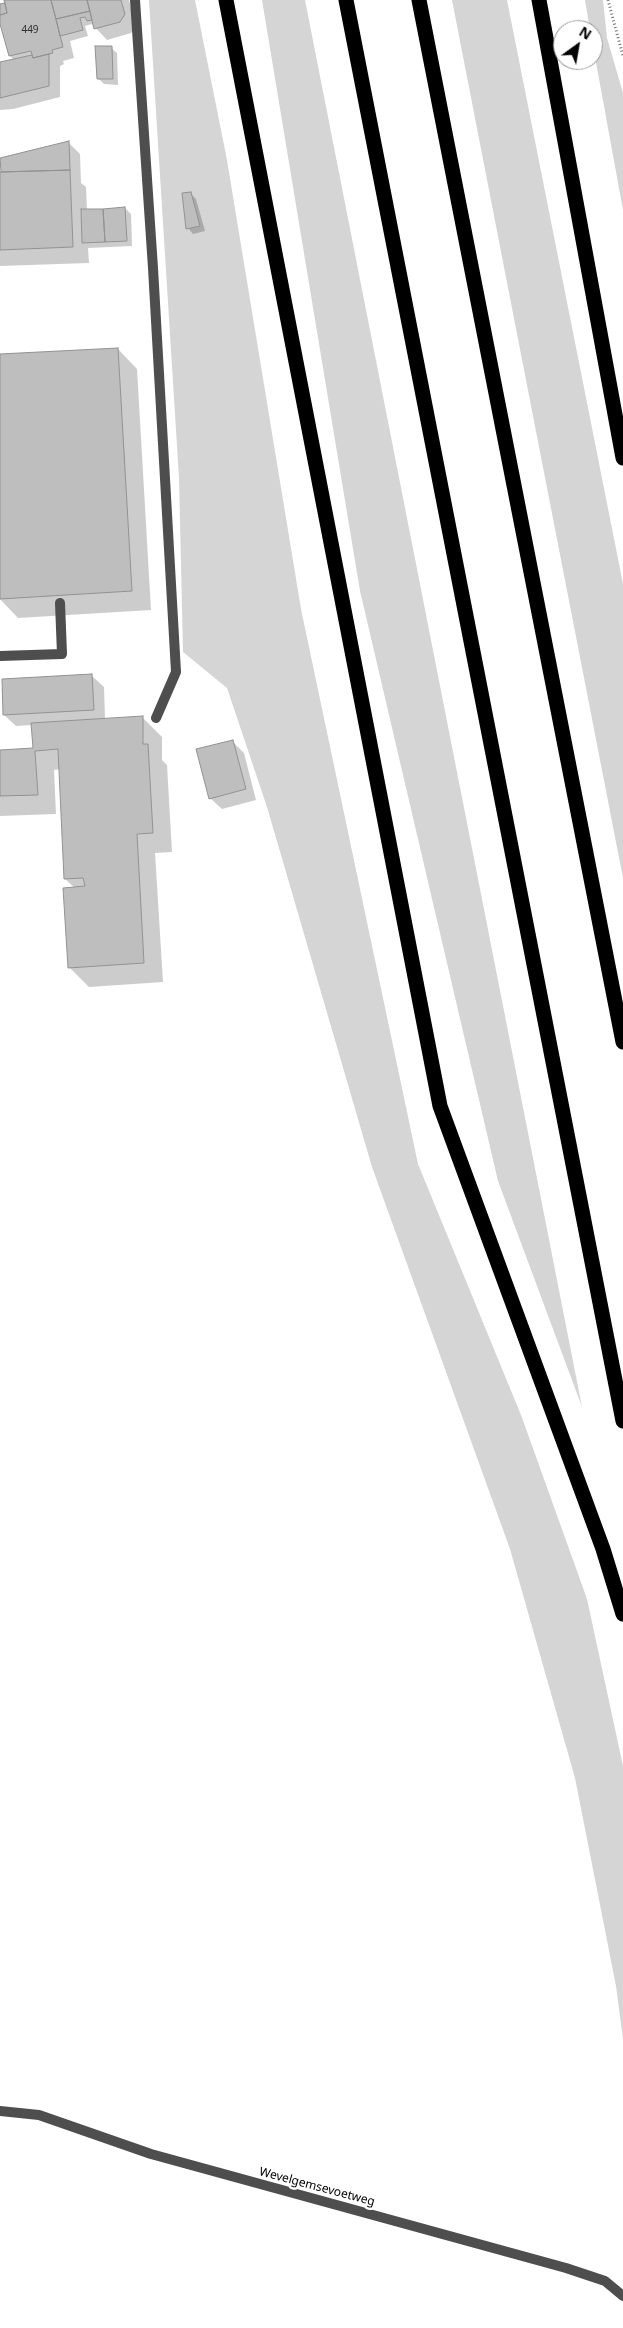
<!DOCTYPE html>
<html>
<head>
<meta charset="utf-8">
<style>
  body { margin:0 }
  #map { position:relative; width:623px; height:2328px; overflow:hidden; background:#fff; font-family:"Noto Sans",sans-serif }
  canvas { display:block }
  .north { position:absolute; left:553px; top:20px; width:50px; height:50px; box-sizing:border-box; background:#fff; border:1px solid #999; border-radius:50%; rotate:32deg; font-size:14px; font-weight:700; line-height:20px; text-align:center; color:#000 }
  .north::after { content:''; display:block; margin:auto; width:18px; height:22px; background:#000; clip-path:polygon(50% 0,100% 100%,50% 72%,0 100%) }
</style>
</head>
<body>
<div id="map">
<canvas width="623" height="2328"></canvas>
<div class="north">N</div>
</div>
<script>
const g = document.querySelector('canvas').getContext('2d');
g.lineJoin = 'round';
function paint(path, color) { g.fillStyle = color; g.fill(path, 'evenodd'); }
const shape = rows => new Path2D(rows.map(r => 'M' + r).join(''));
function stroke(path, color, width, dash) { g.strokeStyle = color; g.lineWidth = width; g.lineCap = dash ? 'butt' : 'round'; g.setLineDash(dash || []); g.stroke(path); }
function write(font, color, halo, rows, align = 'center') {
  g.font = font + ' "Noto Sans",sans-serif'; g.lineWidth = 5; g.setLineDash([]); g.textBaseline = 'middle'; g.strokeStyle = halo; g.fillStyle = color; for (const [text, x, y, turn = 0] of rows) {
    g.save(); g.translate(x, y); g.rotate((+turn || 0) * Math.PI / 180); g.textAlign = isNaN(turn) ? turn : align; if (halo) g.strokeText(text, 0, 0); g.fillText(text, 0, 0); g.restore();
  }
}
const green = shape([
  [149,0,195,0,227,160,301,609,418,1164,521,1415,587,1599,623,1766,623,2039,616,1986,575,1778,510,1549,372,1167,267,807,227,688,183,652,179,478],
  [262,0,305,0,582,1407,498,1181,360,591],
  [452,0,507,0,623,584,623,878],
  [585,0,603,0,607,38,623,93,623,210,593,46,593,30,590,30]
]);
const shadow = shape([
  [5,0,129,0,136,26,131,33,107,40,92,24,85,26,88,36,70,41,74,58,63,61,64,64,60,66,60,97,13,109,0,110,0,63,14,60,10,56,0,19,0,5,6,4],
  [111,48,117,53,118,85,104,84,98,78],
  [68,142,80,154,81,183,86,187,87,210,125,208,131,214,132,246,88,248,89,263,0,266,0,173],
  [190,193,196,199,205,231,193,234,188,228],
  [118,349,137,369,151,610,18,618,0,599,0,355],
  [92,676,104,687,105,719,142,717,162,737,162,760,167,765,172,852,155,853,163,982,89,987,69,967,75,888,65,879,60,769,54,770,56,814,0,816,0,751,34,750,32,725,16,726,4,715],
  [232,741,244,753,256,800,222,809,210,798]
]);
const building = shape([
  [4,0,51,0,63,47,52,50,53,53,33,58,31,51,9,56,0,24,0,15,7,13,4,0],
  [51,0,87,0,90,11,56,19,51,0],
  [87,0,121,0,125,14,120,22,94,29,87,0],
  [5,3,7,13,0,15,0,4,5,3],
  [90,11,92,20,87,21,85,17,80,18,83,30,60,36,56,19,90,11],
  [95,46,112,46,113,79,97,79,95,46],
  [49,54,49,86,0,98,0,62,32,55,33,58,49,54],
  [69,141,70,170,1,172,0,158,69,141],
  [70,170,73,247,0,250,0,172,70,170],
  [191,192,200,226,186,229,182,193,191,192],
  [125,207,127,241,105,242,103,209,125,207],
  [81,209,103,209,105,242,82,243,81,209],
  [118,348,132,591,0,599,0,354,118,348],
  [92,674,94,710,3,715,2,679,92,674],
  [143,716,143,744,148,744,153,833,137,834,144,963,68,968,63,888,85,886,83,878,64,879,58,749,35,751,38,795,0,796,0,750,33,748,31,723,143,716],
  [233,740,246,789,209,799,196,749,233,740]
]);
const path = shape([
  [608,0,623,56]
]);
const service = shape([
  [135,0,153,268,176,672,156,718],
  [0,656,62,654,60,603]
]);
const minor = shape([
  [0,2111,39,2115,151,2154,566,2268,605,2281,623,2296]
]);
const motorway = shape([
  [226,0,440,1106,603,1549,623,1614],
  [346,0,623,1421],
  [419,0,623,1042],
  [539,0,623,458]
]);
const numberNames = [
  ["449",30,30]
];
const streetNames = [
  ["Wevelgemsevoetweg",317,2187,15]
];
paint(green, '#d5d5d5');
paint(shadow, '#0003');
paint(building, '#bebebe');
stroke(building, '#929292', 1);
stroke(path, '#707070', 3, [1, 2.5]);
stroke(service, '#4e4e4e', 10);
stroke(minor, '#4e4e4e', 10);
stroke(motorway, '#000', 15);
write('10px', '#303030', null, numberNames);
write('12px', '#000', '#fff', streetNames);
</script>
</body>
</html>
